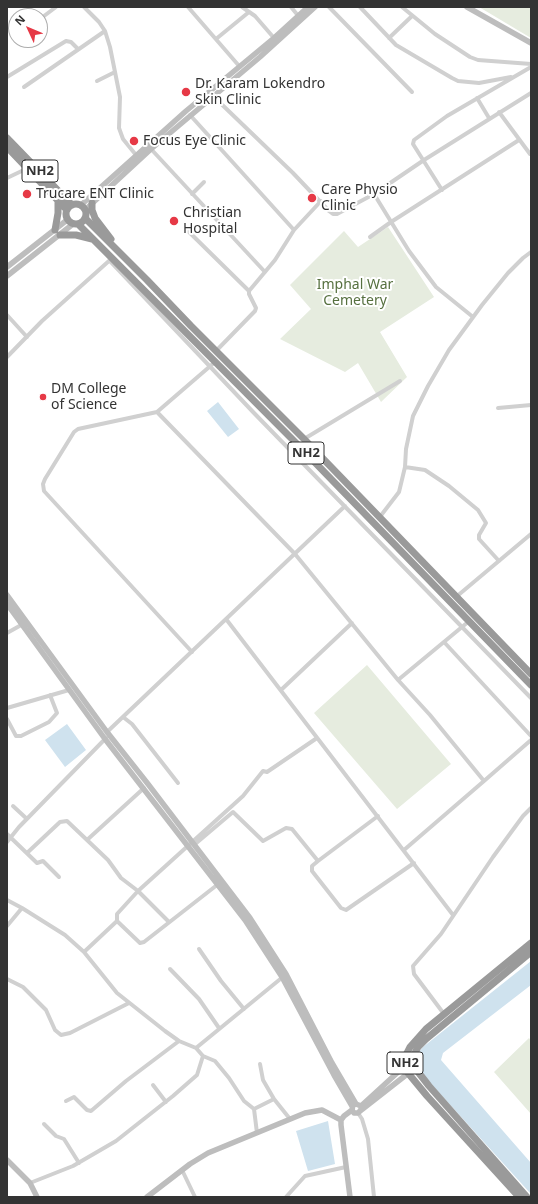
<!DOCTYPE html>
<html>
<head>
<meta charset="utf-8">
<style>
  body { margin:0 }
  #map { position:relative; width:538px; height:1204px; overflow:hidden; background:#fff; font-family:"Noto Sans",sans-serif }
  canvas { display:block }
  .frame { position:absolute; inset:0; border:8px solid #333; pointer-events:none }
  .north { position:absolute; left:8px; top:8px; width:40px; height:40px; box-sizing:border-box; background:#fff; border:1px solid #adadad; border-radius:50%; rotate:314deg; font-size:11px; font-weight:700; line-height:16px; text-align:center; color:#333 }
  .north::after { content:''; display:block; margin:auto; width:14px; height:18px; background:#e63946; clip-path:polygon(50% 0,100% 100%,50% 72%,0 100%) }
</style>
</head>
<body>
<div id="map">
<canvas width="538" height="1204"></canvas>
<div class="frame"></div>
<div class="north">N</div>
</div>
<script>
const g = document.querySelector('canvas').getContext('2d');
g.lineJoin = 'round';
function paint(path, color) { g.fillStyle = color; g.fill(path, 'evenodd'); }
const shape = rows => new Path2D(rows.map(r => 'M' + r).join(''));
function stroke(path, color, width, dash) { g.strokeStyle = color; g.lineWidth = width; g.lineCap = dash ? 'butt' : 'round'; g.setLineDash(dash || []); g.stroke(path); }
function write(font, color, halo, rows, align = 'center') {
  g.font = font + ' "Noto Sans",sans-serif'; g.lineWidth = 4; g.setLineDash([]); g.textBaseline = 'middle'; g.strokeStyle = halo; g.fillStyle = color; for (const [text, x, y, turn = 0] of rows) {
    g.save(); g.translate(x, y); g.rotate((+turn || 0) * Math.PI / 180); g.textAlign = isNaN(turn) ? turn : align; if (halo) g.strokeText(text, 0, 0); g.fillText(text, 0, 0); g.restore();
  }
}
const green = shape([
  [479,7,531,7,531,38],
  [388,227,434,297,380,332,407,377,381,402,358,363,345,372,280,339,311,309,290,285,344,231,358,247],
  [367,665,451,764,397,809,314,713],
  [529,1038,531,1041,531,1114,494,1072]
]);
const water = shape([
  [218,402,239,429,228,437,207,411],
  [67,724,86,750,65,767,45,740],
  [531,961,531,985,443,1053,441,1060,531,1163,531,1194,434,1087,417,1067,416,1060,419,1052,423,1047],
  [328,1121,335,1164,308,1171,296,1131]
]);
const street = shape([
  [84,7,99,22,105,31,110,47,120,97,119,128,123,139,136,155],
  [188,7,240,67],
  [242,7,255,16,274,38],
  [291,7,300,18],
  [329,7,412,92],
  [360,7,396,45,452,78,458,81,479,83,511,77],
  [402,7,435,34,470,57,478,60,531,64],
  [40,19,56,7],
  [389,38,412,16],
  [216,39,249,12],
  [7,77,66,41,71,42,78,49],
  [97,81,115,72],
  [24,87,105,31],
  [213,96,293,173,329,211,333,214,337,214,374,194,424,160,531,93],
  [477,98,489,118],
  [499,112,530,154],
  [190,115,294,230],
  [151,149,265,272],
  [7,178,28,168],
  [442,190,413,144,414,140,447,116,531,67],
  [192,194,204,182],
  [374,194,409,251,436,287,473,317],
  [188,231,249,291],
  [370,237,391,222,519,140],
  [110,261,254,413,531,698],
  [7,315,27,337],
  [216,351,255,311,256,308,249,294,249,291,275,260,294,230,321,201],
  [7,357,42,321,110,260],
  [498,408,531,405],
  [157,412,215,362],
  [304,439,400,381],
  [405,467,406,449,413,416,428,386,449,350,482,305,508,273,523,258,531,252],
  [379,518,399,492,405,467,425,470,449,486,478,510,486,523,479,535,479,539,499,561],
  [456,597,531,534],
  [226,619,453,915],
  [7,633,23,624],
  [444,642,531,736],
  [192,652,44,491,43,484,45,479,74,432,78,429,157,412,295,554,398,680,430,715,484,781,404,850],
  [398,680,468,622],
  [281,690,352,623],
  [7,708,69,690],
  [123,717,132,724,178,783],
  [7,719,16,736,21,736,49,722,57,713,50,695],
  [107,732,345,506],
  [484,781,531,740],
  [144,788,87,840,108,860,121,878,138,891,243,796,263,771,267,772,317,738],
  [13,806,27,819],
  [378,816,318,861,312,866,312,871,341,908,346,910,414,863],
  [7,834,37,863,43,861,59,877],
  [7,842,19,827,106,738],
  [194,845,233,812,263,841,286,828,292,829,318,861],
  [27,853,60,822,67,821,87,840],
  [7,900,22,908,65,935,84,952,117,993,165,1031,179,1041,196,1048],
  [169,922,138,891,117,914,117,921,140,943,144,942,217,885],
  [7,926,22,908],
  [199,949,221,981,244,1009],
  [84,952,117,921],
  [170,969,199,999,219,1028],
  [7,979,23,987,46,1010,55,1030,61,1035,70,1033,129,1003],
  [444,1014,414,974,413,966,441,934,493,857,523,816,531,808],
  [203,1056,215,1061,229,1078,244,1101,254,1109,257,1133],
  [260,1064,263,1080,274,1099,290,1119],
  [153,1085,166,1102],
  [66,1101,74,1097,87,1110,91,1111,126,1081,179,1041],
  [254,1109,274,1099],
  [358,1113,362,1119,368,1139,374,1197],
  [44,1124,56,1136,64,1139,79,1163],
  [182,1170,195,1197],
  [30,1183,73,1166,116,1141,173,1096,197,1075,203,1056,196,1048,284,976],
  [286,1197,305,1176,346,1167]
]);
const secondary = shape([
  [467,7,531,43],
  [81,205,186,111,274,38,308,7],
  [85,210,151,149,260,57,315,7],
  [7,267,67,220],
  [7,276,73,224],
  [7,595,107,732,148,784,250,918,286,974,332,1063,356,1104],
  [7,604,105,739,245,920,282,977,334,1075,352,1106],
  [361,1106,408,1063],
  [360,1111,415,1068],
  [7,1160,30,1183,37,1197],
  [147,1197,190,1164,208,1153,305,1113,322,1110,341,1120],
  [350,1197,341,1125,341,1120,344,1116,352,1110,353,1105,356,1104,361,1106,361,1110,358,1113,354,1113,352,1110]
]);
const highway = shape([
  [7,138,72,205],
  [7,147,67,210],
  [92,203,92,210,95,218,111,239],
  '66 214a10 10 0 1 1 20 0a10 10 0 1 1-20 0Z',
  [85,218,147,280,191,326,304,439,531,674],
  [78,224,298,445,531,685],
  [55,230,58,213,58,201],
  [60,235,76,235,92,239],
  [519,1197,427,1096,408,1073,405,1062,406,1055,410,1047,426,1029,531,943],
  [527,1197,429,1086,415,1068,412,1059,418,1047,426,1039,531,952]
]);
const markers = [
  [186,92,5,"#e63946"],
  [134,141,5,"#e63946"],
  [27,194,5,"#e63946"],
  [312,198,5,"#e63946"],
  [174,221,5,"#e63946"],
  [43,397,4,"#e63946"]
];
const shields = [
  [40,171,36],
  [306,453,36],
  [405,1063,36]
];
const shieldNames = [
  ["NH2",40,171],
  ["NH2",306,453],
  ["NH2",405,1063]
];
const poiNames = [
  ["Dr. Karam Lokendro",195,84],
  ["Skin Clinic",195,100],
  ["Focus Eye Clinic",143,141],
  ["Care Physio",321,190],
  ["Clinic",321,206],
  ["Trucare ENT Clinic",36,194],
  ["Christian",183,213],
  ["Hospital",183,229],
  ["DM College",51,389],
  ["of Science",51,405]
];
const parkNames = [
  ["Imphal War",355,285],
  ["Cemetery",355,301]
];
paint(green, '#e6ecdf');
paint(water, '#cfe2ee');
stroke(street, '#d0d0d0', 4);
stroke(secondary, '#bdbdbd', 5.5);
stroke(highway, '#9a9a9a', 7);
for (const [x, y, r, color] of markers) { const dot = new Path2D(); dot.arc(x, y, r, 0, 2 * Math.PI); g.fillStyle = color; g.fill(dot); stroke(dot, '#fff', 1.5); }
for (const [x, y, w] of shields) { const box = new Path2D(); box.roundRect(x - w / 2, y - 11, w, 22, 3); g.fillStyle = '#fff'; g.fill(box); stroke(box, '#333', 1); }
write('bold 13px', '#333', null, shieldNames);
write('14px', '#333', '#fff', poiNames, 'left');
write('14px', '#56703f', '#fff', parkNames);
</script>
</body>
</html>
